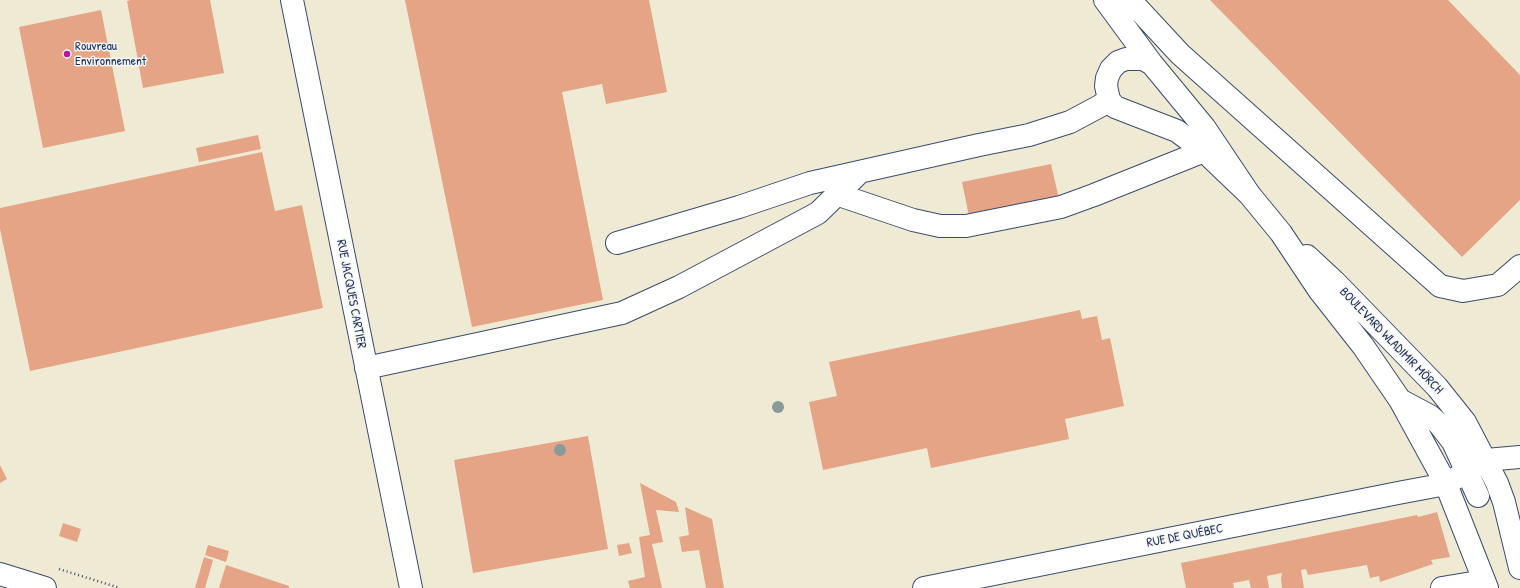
<!DOCTYPE html>
<html>
<head>
<meta charset="utf-8">
<style>
  body { margin:0 }
  canvas { display:block; background:#eeead3 }
</style>
</head>
<body>
<canvas width="1520" height="588"></canvas>
<script>
const g = document.querySelector('canvas').getContext('2d');
g.lineJoin = 'round';
function paint(path, color) { g.fillStyle = color; g.fill(path, 'evenodd'); }
const shape = rows => new Path2D(rows.map(r => 'M' + r).join(''));
function stroke(path, color, width, dash) { g.strokeStyle = color; g.lineWidth = width; g.lineCap = dash ? 'butt' : 'round'; g.setLineDash(dash || []); g.stroke(path); }
function write(font, color, halo, rows, align = 'center') {
  g.font = font + ' "Patrick Hand",sans-serif'; g.lineWidth = 3; g.setLineDash([]); g.textBaseline = 'middle'; g.strokeStyle = halo; g.fillStyle = color; for (const [text, x, y, turn = 0] of rows) {
    g.save(); g.translate(x, y); g.rotate((+turn || 0) * Math.PI / 180); g.textAlign = isNaN(turn) ? turn : align; if (halo) g.strokeText(text, 0, 0); g.fillText(text, 0, 0); g.restore();
  }
}
const building = shape([
  [131,0,210,0,224,73,143,88,127,1],
  [405,0,649,0,667,92,606,104,602,84,562,92,603,300,472,327],
  [1210,0,1448,0,1520,75,1520,200,1462,257],
  [101,10,125,131,43,148,19,27],
  [258,135,261,149,199,162,196,148],
  [262,152,275,211,302,205,323,308,30,371,0,229,0,208],
  [1051,164,1059,199,969,216,962,182],
  [1080,310,1082,319,1097,316,1102,340,1110,338,1124,406,1065,419,1069,439,931,468,927,448,823,470,809,402,837,396,829,362],
  [588,436,608,549,473,573,454,460],
  [0,465,7,479,0,483],
  [640,483,676,502,679,512,656,510,663,542,652,544,662,588,630,588,628,581,645,577,639,537,650,535],
  [685,507,712,519,724,588,706,588,699,550,682,552,679,537,689,535],
  [1437,512,1450,557,1431,560,1433,564,1380,582,1379,576,1370,578,1367,565,1308,575,1306,569,1301,570,1304,588,1282,588,1281,578,1282,573,1267,576,1269,588,1251,588,1249,580,1233,583,1234,588,1186,588,1181,563,1417,515,1418,517],
  [63,523,81,529,77,542,59,536],
  [629,543,632,553,619,556,617,545],
  [208,545,229,551,226,562,205,555],
  [204,557,213,560,205,588,195,588],
  [226,565,289,586,289,588,219,588]
]);
const path = shape([
  [59,569,120,588]
]);
const minor = shape([
  [292,0,411,588],
  [1105,0,1152,64],
  [1130,0,1180,54,1440,286,1463,291,1498,285,1520,266],
  [836,194,913,220,940,226,966,226,1061,207,1094,195,1204,151],
  [1249,194,1204,151,1177,131,1115,107,1109,100,1106,86,1107,78,1111,69,1118,62,1126,59,1143,59,1152,64,1204,127,1249,194,1281,233,1319,290,1363,346,1400,400,1446,484,1487,588],
  [617,243,739,207,810,183,979,145,1029,135,1070,122,1100,106,1109,100],
  [1307,256,1335,282,1437,387,1465,422,1497,483,1504,502,1520,568],
  [366,368,622,313,679,287,818,213,860,172],
  [1400,400,1430,416,1439,424,1453,442,1478,496],
  [0,574,45,588],
  [924,588,1398,493,1446,484,1486,460,1520,457],
  [1442,588,1484,581]
]);
const trees = [
  [778,407],
  [560,450]
];
const markers = [
  [67,54,4,"#b5179e"]
];
const poiNames = [
  ["Rouvreau",75,47],
  ["Environnement",75,62]
];
const streetNames = [
  ["RUE JACQUES CARTIER",351,294,79],
  ["BOULEVARD WLADIMIR MÖRCH",1391,341,46],
  ["RUE DE QUÉBEC",1185,536,-11]
];
paint(building, '#e4a485');
stroke(minor, '#3b4b70', 24);
stroke(path, '#3b4b70', 2.5, [1, 3]);
stroke(minor, '#fff', 22);
g.fillStyle = '#899a99';
for (const [x, y] of trees) { g.beginPath(); g.arc(x, y, 6, 0, 2 * Math.PI); g.fill(); }
for (const [x, y, r, color] of markers) { const dot = new Path2D(); dot.arc(x, y, r, 0, 2 * Math.PI); g.fillStyle = color; g.fill(dot); stroke(dot, '#f6f6f2', 1.5); }
write('13px', '#1b2f5e', '#f6f6f2', poiNames, 'left');
write('13px', '#1b2f5e', '#f6f6f2', streetNames);
</script>
</body>
</html>
